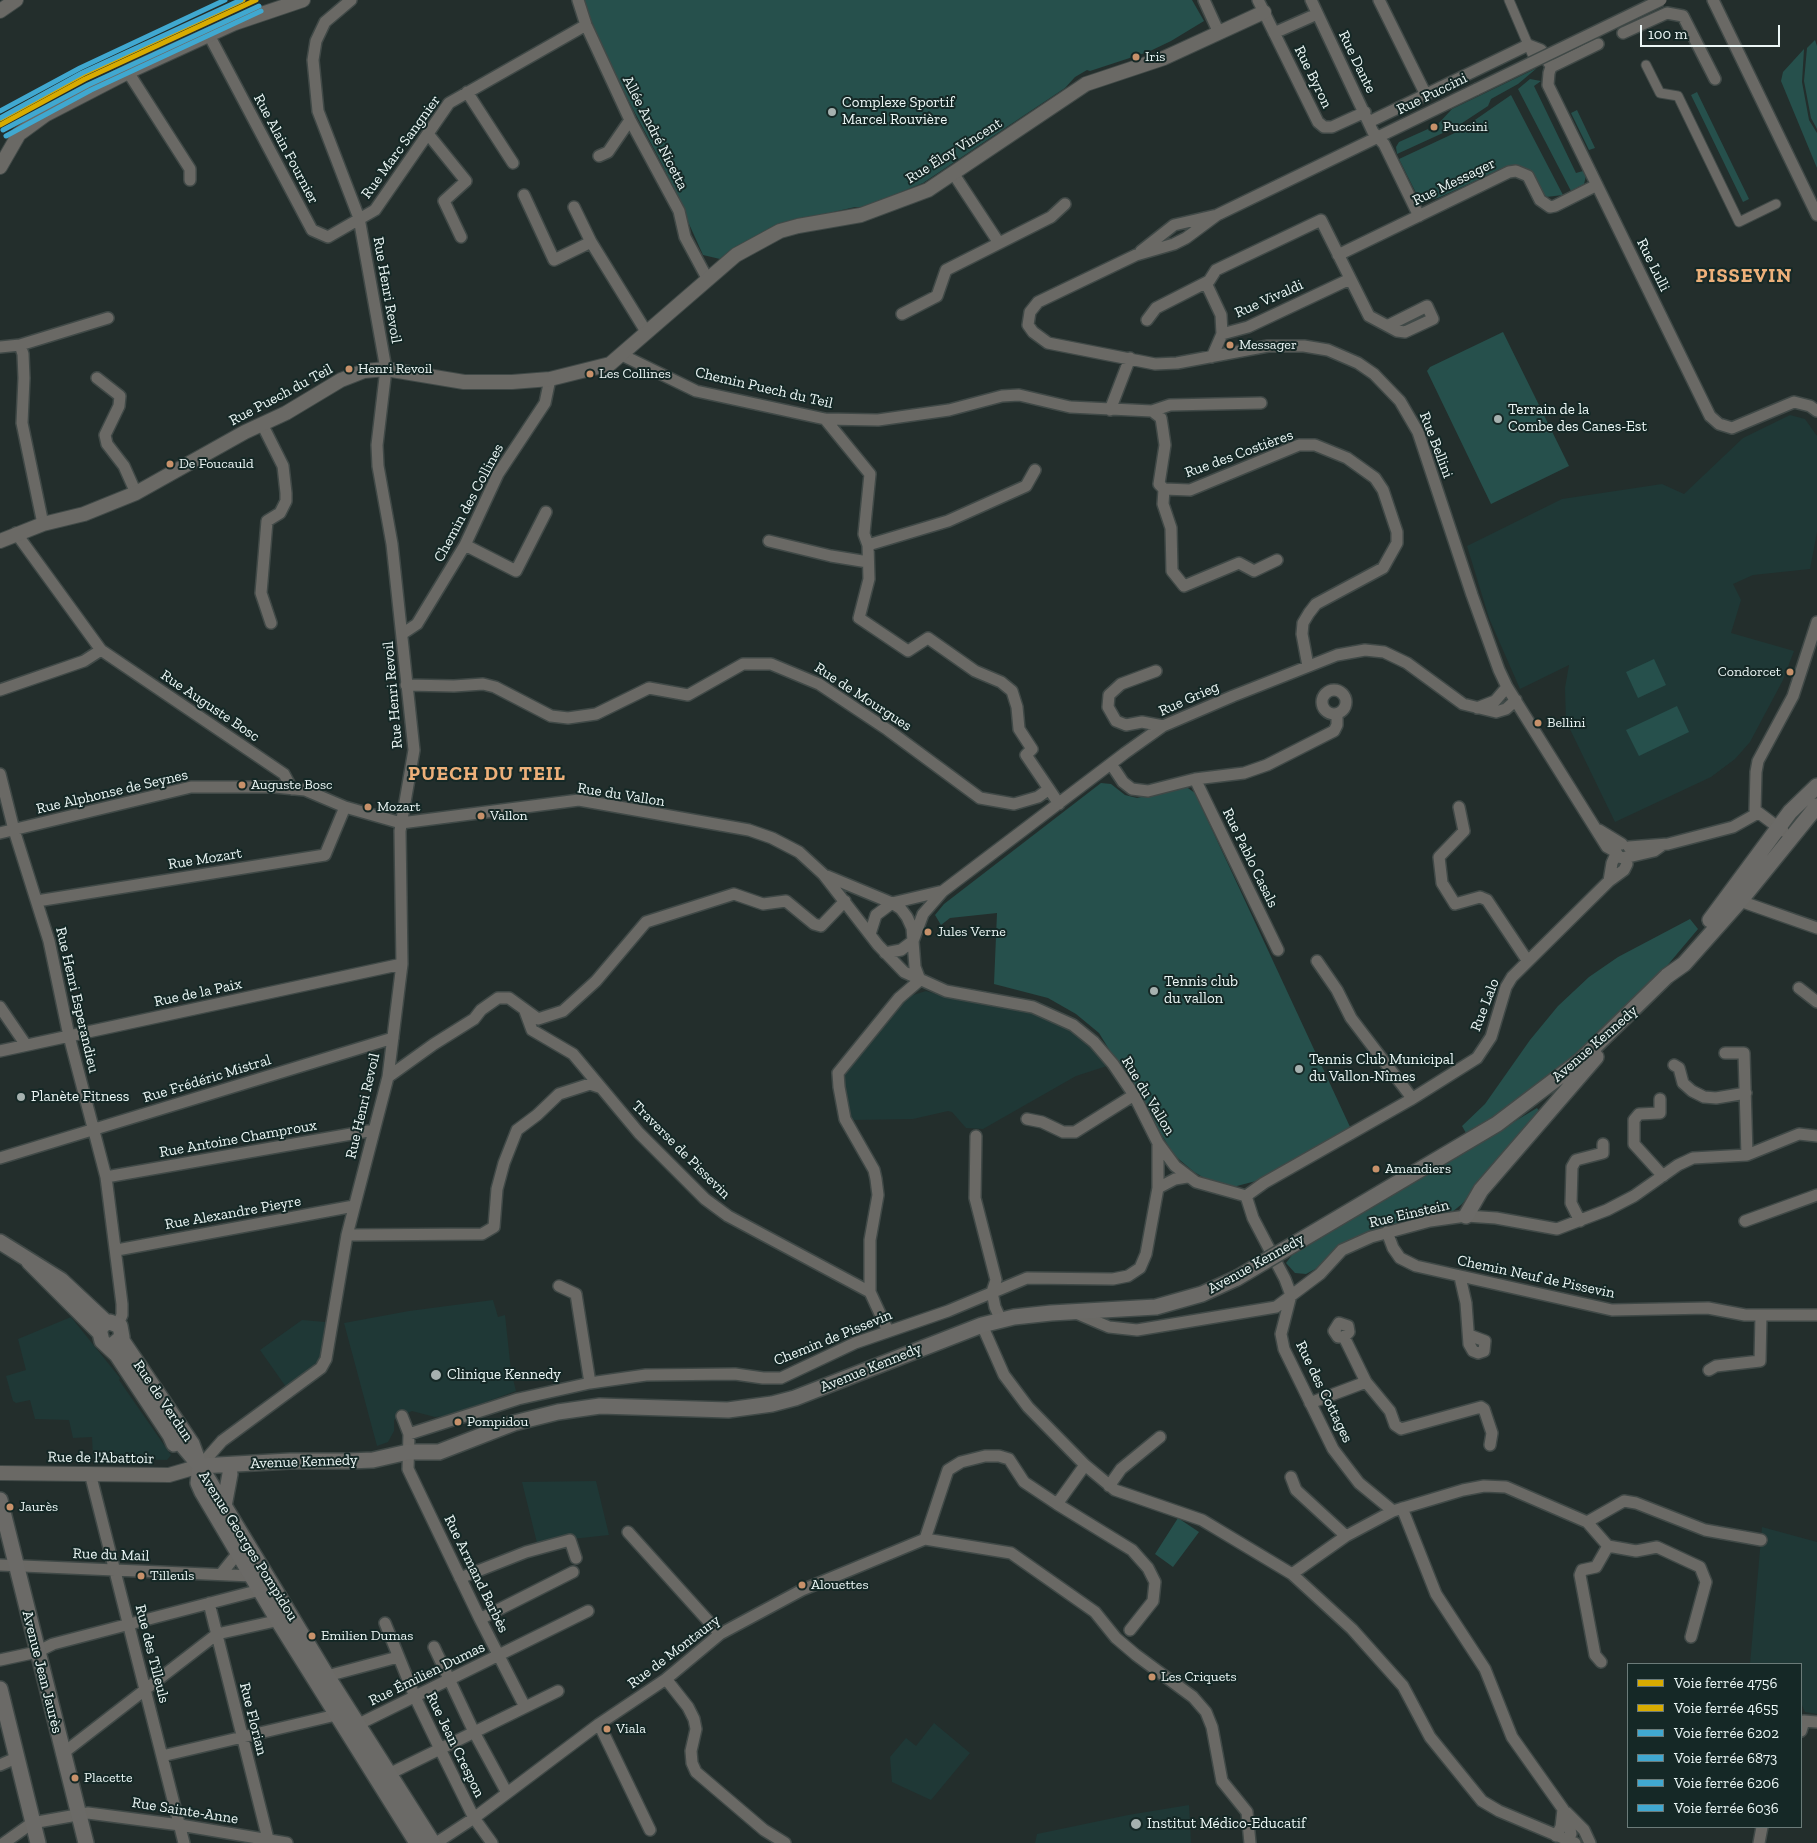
<!DOCTYPE html>
<html>
<head>
<meta charset="utf-8">
<style>
  body { margin:0 }
  #map { position:relative; width:1817px; height:1843px; overflow:hidden; background:#232e2c; font-family:"Zilla Slab",serif }
  canvas { display:block }
  .legend { position:absolute; left:1627px; top:1663px; width:175px; height:165px; box-sizing:border-box; background:#152826; border:1px solid #6b7b79; margin:0; padding:6px 9px; list-style:none; font-size:15px; color:#ecf7f6 }
  .legend li { display:flex; align-items:center; gap:10px; height:25px }
  .legend b { width:25px; border:1px solid #6b7b79 }
  .scale { position:absolute; left:1640px; top:25px; width:140px; height:22px; box-sizing:border-box; border:2px solid #ecf7f6; border-top:0; padding-left:6px; font-size:15px; line-height:18px; white-space:nowrap; color:#ecf7f6; -webkit-text-stroke:4px #152826; paint-order:stroke }
</style>
</head>
<body>
<div id="map">
<canvas width="1817" height="1843"></canvas>
<ul class="legend">
<li><b style="height:6px;background:#d8ab00"></b>Voie ferrée 4756</li>
<li><b style="height:6px;background:#d8ab00"></b>Voie ferrée 4655</li>
<li><b style="height:6px;background:#40a8d0"></b>Voie ferrée 6202</li>
<li><b style="height:6px;background:#40a8d0"></b>Voie ferrée 6873</li>
<li><b style="height:6px;background:#40a8d0"></b>Voie ferrée 6206</li>
<li><b style="height:6px;background:#40a8d0"></b>Voie ferrée 6036</li>
</ul>
<div class="scale">100 m</div>
</div>
<script>
const g = document.querySelector('canvas').getContext('2d');
g.lineJoin = 'round';
function paint(path, color) { g.fillStyle = color; g.fill(path, 'evenodd'); }
const shape = rows => new Path2D(rows.map(r => 'M' + r).join(''));
function stroke(path, color, width, dash) { g.strokeStyle = color; g.lineWidth = width; g.lineCap = dash ? 'butt' : 'round'; g.setLineDash(dash || []); g.stroke(path); }
function write(font, color, halo, rows, align = 'center') {
  g.font = font + ' "Zilla Slab",serif'; g.lineWidth = 4; g.setLineDash([]); g.textBaseline = 'middle'; g.strokeStyle = halo; g.fillStyle = color; for (const [text, x, y, turn = 0] of rows) {
    g.save(); g.translate(x, y); g.rotate((+turn || 0) * Math.PI / 180); g.textAlign = isNaN(turn) ? turn : align; if (halo) g.strokeText(text, 0, 0); g.fillText(text, 0, 0); g.restore();
  }
}
const built = shape([
  [1790,415,1805,419,1817,436,1817,532,1810,569,1753,575,1733,584,1741,600,1731,633,1794,651,1783,680,1750,742,1735,759,1711,777,1615,822,1566,721,1565,688,1569,665,1520,689,1489,618,1467,546,1562,499,1662,484,1684,494,1743,438],
  [926,991,950,998,1031,1011,1075,1032,1091,1045,1107,1066,1076,1076,983,1129,966,1128,952,1112,948,1111,913,1119,852,1120,845,1097,845,1074,905,1001,913,995],
  [493,1300,498,1317,505,1315,511,1371,516,1391,448,1416,435,1417,412,1411,394,1420,394,1431,388,1442,377,1446,344,1323,409,1311],
  [71,1317,120,1378,119,1380,171,1455,167,1460,93,1458,92,1437,73,1438,69,1420,35,1419,30,1400,16,1403,13,1401,6,1376,26,1370,18,1339],
  [302,1320,325,1322,321,1362,286,1387,260,1350],
  [596,1481,609,1535,572,1539,538,1547,522,1482],
  [1762,1527,1817,1542,1817,1714,1805,1712,1801,1703,1801,1664,1750,1664],
  [934,1723,970,1753,931,1800,892,1782,890,1757,906,1738,916,1746],
  [1189,1805,1191,1843,1035,1843,1037,1834,1128,1815]
]);
const green = shape([
  [583,0,1192,0,1204,21,1171,41,1148,52,1090,71,1087,70,1075,77,1065,88,923,183,865,207,855,207,786,223,732,250,720,259,703,255,663,166,608,62],
  [1815,40,1817,46,1817,129,1811,118,1804,81,1807,48],
  [1804,49,1802,82,1809,120,1817,133,1817,168,1781,81,1783,72],
  [1537,68,1518,84,1491,99,1488,106,1456,127,1397,154,1396,147,1399,142,1428,129,1429,131,1439,127,1438,124,1452,109],
  [1530,79,1541,81,1534,86,1576,173,1583,171,1586,176,1584,184,1571,191,1518,89],
  [1697,92,1749,199,1743,202,1691,95],
  [1511,95,1563,195,1546,197,1520,167,1510,165,1438,198,1426,201,1418,197,1399,159,1459,131],
  [1577,110,1595,148,1589,150,1571,113],
  [1503,332,1569,466,1491,504,1427,371,1430,367],
  [1654,659,1666,685,1638,698,1626,672],
  [1677,706,1689,732,1639,756,1626,730],
  [1101,783,1111,784,1125,795,1137,798,1185,786,1195,793,1351,1129,1256,1181,1233,1187,1213,1183,1194,1172,1174,1155,1099,1033,1076,1014,1048,998,994,984,997,913,950,918,941,925,935,915,944,904],
  [1690,919,1698,929,1639,999,1575,1059,1526,1097,1466,1133,1462,1126,1485,1104,1530,1040,1558,1006,1589,977,1618,957],
  [1537,1108,1541,1114,1462,1204,1452,1212,1431,1214,1368,1232,1337,1249,1321,1266,1306,1274,1295,1273,1286,1263,1292,1255],
  [1178,1518,1199,1532,1173,1567,1155,1554]
]);
const pedestrian = shape([
  [1509,0,1535,61],
  [1646,65,1660,93,1678,96,1739,222,1776,204]
]);
const minor = shape([
  [578,0,586,25,630,120,679,211,685,237,707,278],
  [1204,0,1219,33],
  [1258,0,1318,122,1324,127,1332,127,1365,112],
  [1311,0,1373,132,1384,144,1419,216],
  [1379,0,1426,95],
  [1713,0,1817,215],
  [1274,33,1317,14],
  [1623,33,1667,13,1683,16,1715,79],
  [209,35,312,230,328,237,375,210,449,103,586,25],
  [1598,44,1551,67,1549,73,1548,85,1710,416,1719,424,1732,428,1794,402,1810,406,1817,411],
  [128,72,190,169,190,180],
  [467,92,513,163],
  [1369,122,1528,45,1541,50,1549,63],
  [428,134,466,181,444,201,461,237],
  [599,156,608,152,630,120],
  [953,173,999,243],
  [524,195,554,260,591,242],
  [574,207,591,242,647,333],
  [1217,215,1186,238,1174,244,1136,255,1038,302,1030,312,1028,325,1033,332,1048,343,1155,364,1177,363,1268,346,1304,346,1328,350,1358,363,1374,374,1400,401,1418,432,1472,595,1499,670,1507,687,1607,847,1616,852,1619,857,1624,858,1654,851,1661,846],
  [1141,251,1174,225,1217,215,1477,89],
  [1338,255,1509,172,1516,171,1528,176,1540,200,1550,207,1555,206,1597,185],
  [1206,283,1221,315,1222,334],
  [902,314,937,296,946,270,1051,217,1065,204],
  [1147,320,1156,308,1209,281,1216,270,1321,220,1369,316,1397,331,1405,332,1433,319,1427,306,1389,325],
  [20,345,23,354,24,378,22,423,43,524],
  [0,347,20,345,108,318],
  [622,355,696,391,825,419,878,420,949,410,1002,396,1019,395,1070,407,1152,411,1161,418,1163,431,1165,445,1159,484,1164,489,1163,504,1171,528,1172,571,1184,586,1239,563,1254,571,1277,560],
  [1212,357,1222,334,1248,327,1350,279],
  [97,378,120,396,119,406,105,435,107,444,124,466,136,493],
  [1110,410,1130,358],
  [1152,411,1170,405,1261,403],
  [825,419,870,474,864,534,868,545,869,579,859,618,908,651,928,638,975,671,1001,682,1012,691,1017,707,1019,729,1032,749,1026,755,1049,789],
  [262,424,283,466,286,493,286,501,280,513,267,521,261,593,271,623],
  [1164,489,1190,490,1299,445,1315,445,1347,458,1375,478,1383,490,1397,532,1397,543,1383,568,1316,604,1309,613,1303,623,1302,634,1308,666],
  [16,533,101,650,284,774,292,789],
  [769,541,831,556,868,562],
  [465,545,516,571,546,512],
  [868,545,948,521,1026,486,1035,470],
  [402,634,417,624,465,545,498,474,545,403,550,379],
  [1156,671,1121,684,1109,695,1108,707,1116,721,1126,725,1142,722,1163,726],
  [406,685,454,686,483,684,495,687,551,716,568,718,596,714,649,688,688,695,743,664,771,664,819,684,888,730,980,798,1014,804,1038,797,1049,789,1059,804],
  '1322 702a12 12 0 1 1 24 0a12 12 0 1 1-24 0Z',
  [0,690,84,661,101,650],
  [1477,708,1495,701,1507,687],
  [1111,764,1123,782,1132,789,1148,791,1195,779,1244,773,1267,765,1334,731,1337,725,1337,714],
  [0,774,14,830,49,941,69,1036,106,1177,122,1304,122,1315,118,1324],
  [1195,779,1278,950],
  [1459,807,1464,831,1439,857,1442,883,1455,904,1480,897,1487,900,1527,960],
  [1599,830,1622,844],
  [1783,831,1755,810,1756,772,1758,761,1793,696,1817,622],
  [0,833,191,787,275,787,305,790,345,807,401,823,579,800,749,830,772,838,799,852,823,874,878,945,904,972,946,991,1033,1007,1073,1025,1094,1042,1113,1064,1134,1095,1158,1143,1175,1166,1196,1182,1246,1196],
  [1629,847,1668,844,1733,827,1758,813],
  [827,876,892,903,901,909,907,917,912,928,915,967,920,980],
  [1609,881,1612,863,1616,854],
  [37,901,325,855,345,807],
  [1740,901,1817,928],
  [870,934,876,915,892,903,943,891],
  [885,953,901,950,913,941,923,914,943,891,1125,753,1163,726,1233,696,1337,655,1365,650,1384,652,1407,663,1463,704,1496,712,1506,709,1516,700],
  [1317,961,1337,990,1351,1018,1412,1098],
  [1799,988,1817,1002],
  [0,1007,26,1045],
  [525,1011,532,1030,573,1054,639,1133,705,1199,728,1216,870,1292],
  [0,1051,402,964],
  [1725,1053,1744,1053,1747,1155],
  [1674,1065,1679,1068,1683,1083,1692,1091,1704,1097,1716,1098,1746,1093],
  [388,1077,434,1044,474,1019,481,1010,498,998,509,998,538,1019,563,1011,596,981,646,922,734,894,763,904,786,901,814,924,821,926,845,901],
  [1660,1099,1660,1113,1639,1114,1634,1120,1634,1144,1663,1176],
  [1027,1119,1042,1122,1063,1132,1075,1132,1134,1095],
  [976,1136,975,1198,996,1280,992,1292,995,1307,1001,1320],
  [0,1158,393,1038],
  [106,1177,374,1130],
  [1158,1188,1175,1179,1187,1177],
  [1246,1196,1264,1183,1410,1100,1477,1058,1491,1037,1506,987,1512,977,1609,881,1624,870,1627,864,1626,857],
  [1246,1196,1253,1218,1285,1279,1291,1295],
  [1580,1221,1571,1203,1572,1167,1576,1160,1603,1153,1603,1144],
  [1745,1221,1817,1195],
  [1387,1232,1393,1248,1400,1258,1416,1266,1612,1310,1708,1308,1745,1315,1817,1315],
  [347,1235,482,1234,494,1227,497,1189,504,1163,517,1130,537,1115,559,1094,590,1084,599,1087],
  [117,1250,354,1206],
  [1460,1277,1466,1303,1469,1344,1473,1351,1478,1353,1484,1351,1485,1341,1469,1335],
  [559,1286,576,1294,590,1383],
  [1291,1295,1281,1334,1284,1349,1333,1449,1359,1483,1393,1511],
  [1076,1313,1109,1327,1137,1330,1276,1307,1320,1274,1342,1250,1371,1237,1430,1221,1466,1216,1496,1218,1557,1229,1607,1210,1634,1196,1678,1165,1693,1158,1747,1155,1799,1134,1817,1136],
  [982,1325,1004,1375,1028,1407,1085,1465,1115,1490,1202,1520,1292,1574,1352,1629,1403,1686,1430,1737,1482,1801,1499,1811,1575,1843],
  [888,1331,870,1292,870,1240,878,1195,876,1179,874,1170,845,1119,839,1087,838,1073,899,998,920,980],
  [1344,1337,1338,1337,1334,1331,1339,1323,1348,1326,1349,1332,1344,1337,1366,1382],
  [1709,1370,1716,1366,1760,1361,1761,1315],
  [1310,1403,1366,1382,1390,1411,1395,1425,1401,1429,1481,1407,1484,1409,1492,1433,1490,1445],
  [402,1416,409,1434],
  [200,1466,222,1441,321,1368,326,1359,347,1235,388,1077,402,964,400,831,414,750,392,544,378,466,377,445,386,369,359,218,318,111,313,60,316,41,325,22,351,0],
  [90,1473,184,1843],
  [1291,1477,1296,1490,1346,1536],
  [1109,1486,1121,1469,1160,1437],
  [1057,1504,1132,1550,1148,1568,1155,1582,1153,1601,1130,1630],
  [1402,1508,1436,1594,1485,1669,1512,1737,1563,1809,1568,1820,1571,1834,1566,1840],
  [1587,1522,1624,1501,1636,1503,1705,1530,1761,1540],
  [628,1532,720,1634],
  [925,1539,948,1470,961,1462,985,1456,999,1456,1009,1459,1024,1482,1057,1504,1085,1465],
  [0,1565,252,1576],
  [221,1574,242,1548],
  [1292,1574,1346,1536,1393,1511,1463,1490,1484,1486,1506,1487,1587,1522,1608,1546,1636,1551,1657,1547,1700,1567,1706,1582,1691,1637],
  [460,1578,526,1552,570,1540,576,1558],
  [209,1603,269,1843],
  [480,1619,573,1572],
  [385,1623,415,1697,440,1749,474,1818,492,1843],
  [434,1647,474,1732,507,1793],
  [0,1660,37,1652,53,1644,260,1590],
  [1601,1662,1595,1655,1580,1575,1582,1570,1596,1567,1608,1546],
  [327,1676,398,1657],
  [666,1679,688,1707,694,1719,696,1729,691,1751,692,1763,696,1772,764,1830,785,1843],
  [525,1707,480,1619,408,1469,409,1434,518,1399,590,1383,646,1375,735,1374,763,1378,781,1378,855,1343,948,1311,1027,1278,1113,1279,1128,1276,1140,1268,1146,1254,1158,1188,1158,1143],
  [359,1724,588,1611],
  [599,1724,650,1830],
  [1801,1731,1804,1721,1817,1722],
  [62,1754,217,1634,271,1622,277,1619],
  [162,1756,336,1715],
  [0,1765,16,1758],
  [389,1774,558,1691],
  [1566,1812,1584,1830,1590,1843],
  [1556,1836,1561,1827,1563,1809],
  [4,1843,32,1823,88,1813,180,1825,287,1843],
  [436,1843,474,1818,599,1724,666,1679,720,1634,802,1590,925,1539,1011,1553,1095,1612,1116,1638,1136,1655,1193,1697,1206,1712,1212,1727,1222,1781,1247,1812,1250,1843],
  [1759,1843,1762,1827]
]);
const tertiary = shape([
  [0,11,16,0],
  [0,167,19,134,45,115,128,72,235,23,303,0],
  [0,541,43,524,84,514,136,493,245,432,286,413,341,380,364,371,386,369,464,382,512,382,550,379,610,364,736,255,780,231,798,226,861,215,928,190,1086,84,1164,58,1264,12],
  [0,1473,169,1475,200,1466]
]);
const secondary = shape([
  [1710,920,1790,812,1817,786],
  [1466,1216,1481,1190,1596,1057],
  [0,1242,61,1280,107,1323],
  [1284,1250,1497,1124,1580,1061,1667,976,1684,964,1740,901,1817,806],
  [29,1262,100,1333,102,1341,117,1355,170,1435,174,1444],
  [100,1329,104,1324,110,1322,120,1326,122,1337,114,1344],
  [121,1339,192,1444,200,1466,198,1483,202,1492,277,1619,417,1843],
  [170,1435,177,1439,200,1466,327,1676,433,1843],
  [200,1466,290,1461,349,1461,373,1460,408,1452,439,1452,514,1423,558,1412,600,1406,728,1410,772,1404,795,1398,982,1325,1014,1317,1051,1313,1156,1307,1202,1294,1237,1278],
  [0,1500,86,1843],
  [224,1506,230,1474],
  [0,1689,38,1843]
]);
const minorBridge = shape([
  [1477,89,1661,0]
]);
const secondaryBridge = shape([
  [1237,1278,1284,1250]
]);
const rail1 = shape([
  [0,119,83,74,243,0]
]);
const rail2 = shape([
  [0,125,85,79,256,0]
]);
const rail3 = shape([
  [3,130,88,85,259,6]
]);
const rail4 = shape([
  [0,118,82,73,241,0]
]);
const rail5 = shape([
  [6,136,91,90,261,11]
]);
const rail6 = shape([
  [0,111,80,68,225,0]
]);
const markers = [
  [1136,57,4.5,"#c7916a"],
  [832,112,5,"#a6b1af"],
  [1434,127,4.5,"#c7916a"],
  [1230,345,4.5,"#c7916a"],
  [349,369,4.5,"#c7916a"],
  [590,374,4.5,"#c7916a"],
  [1498,419,5,"#a6b1af"],
  [170,464,4.5,"#c7916a"],
  [1790,672,4.5,"#c7916a"],
  [1538,723,4.5,"#c7916a"],
  [242,785,4.5,"#c7916a"],
  [368,807,4.5,"#c7916a"],
  [481,816,4.5,"#c7916a"],
  [928,932,4.5,"#c7916a"],
  [1154,991,5,"#a6b1af"],
  [1299,1069,5,"#a6b1af"],
  [21,1097,5,"#a6b1af"],
  [1376,1169,4.5,"#c7916a"],
  [436,1375,6,"#a6b1af"],
  [458,1422,4.5,"#c7916a"],
  [10,1507,4.5,"#c7916a"],
  [141,1576,4.5,"#c7916a"],
  [802,1585,4.5,"#c7916a"],
  [312,1636,4.5,"#c7916a"],
  [1152,1677,4.5,"#c7916a"],
  [607,1729,4.5,"#c7916a"],
  [75,1778,4.5,"#c7916a"],
  [1136,1824,6,"#a6b1af"]
];
const busNames = [
  ["Iris",1145,57],
  ["Puccini",1443,127],
  ["Messager",1239,345],
  ["Henri Revoil",358,369],
  ["Les Collines",599,374],
  ["De Foucauld",179,464],
  ["Condorcet",1781,672,"right"],
  ["Bellini",1547,723],
  ["Auguste Bosc",251,785],
  ["Mozart",377,807],
  ["Vallon",490,816],
  ["Jules Verne",937,932],
  ["Amandiers",1385,1169],
  ["Pompidou",467,1422],
  ["Jaurès",19,1507],
  ["Tilleuls",150,1576],
  ["Alouettes",811,1585],
  ["Emilien Dumas",321,1636],
  ["Les Criquets",1161,1677],
  ["Viala",616,1729],
  ["Placette",84,1778]
];
const streetNames = [
  ["Rue Dante",1357,62,64],
  ["Rue Byron",1313,77,64],
  ["Rue Puccini",1432,94,-26],
  ["Allée André Nicetta",655,133,63],
  ["Rue Marc Sangnier",401,147,-54],
  ["Rue Alain Fournier",286,149,62],
  ["Rue Éloy Vincent",954,151,-32],
  ["Rue Messager",1454,182,-26],
  ["Rue Lulli",1653,265,64],
  ["Rue Henri Revoil",387,290,80],
  ["Rue Vivaldi",1269,299,-24],
  ["Chemin Puech du Teil",764,388,13],
  ["Rue Puech du Teil",281,395,-28],
  ["Rue Bellini",1436,445,69],
  ["Rue des Costières",1239,454,-20],
  ["Chemin des Collines",469,503,-62],
  ["Rue Henri Revoil",393,695,-95],
  ["Rue de Mourgues",863,697,33],
  ["Rue Grieg",1189,699,-24],
  ["Rue Auguste Bosc",210,706,34],
  ["Rue Alphonse de Seynes",112,792,-13],
  ["Rue du Vallon",621,795,9],
  ["Rue Pablo Casals",1250,858,64],
  ["Rue Mozart",205,859,-9],
  ["Rue de la Paix",198,993,-12],
  ["Rue Henri Esperandieu",77,1000,77],
  ["Rue Lalo",1485,1005,-69],
  ["Avenue Kennedy",1595,1044,-41],
  ["Rue Frédéric Mistral",207,1079,-17],
  ["Rue du Vallon",1148,1096,59],
  ["Rue Henri Revoil",363,1106,-77],
  ["Rue Antoine Champroux",238,1139,-10],
  ["Traverse de Pissevin",681,1150,45],
  ["Rue Alexandre Pieyre",233,1213,-10],
  ["Rue Einstein",1409,1214,-13],
  ["Avenue Kennedy",1256,1264,-29],
  ["Chemin Neuf de Pissevin",1536,1277,12],
  ["Chemin de Pissevin",833,1338,-22],
  ["Avenue Kennedy",871,1368,-22],
  ["Rue des Cottages",1324,1392,64],
  ["Rue de Verdun",163,1401,56],
  ["Rue de l'Abattoir",101,1458,1],
  ["Avenue Kennedy",304,1462,-2],
  ["Avenue Georges Pompidou",248,1546,58],
  ["Rue du Mail",111,1555,2],
  ["Rue Armand Barbès",476,1574,64],
  ["Rue de Montaury",674,1652,-37],
  ["Rue des Tilleuls",152,1654,76],
  ["Avenue Jean Jaurès",42,1672,76],
  ["Rue Émilien Dumas",427,1674,-26],
  ["Rue Florian",253,1719,76],
  ["Rue Jean Crespon",455,1745,64],
  ["Rue Sainte-Anne",185,1811,9]
];
const poiNames = [
  ["Complexe Sportif",842,103],
  ["Marcel Rouvière",842,120],
  ["Terrain de la",1508,410],
  ["Combe des Canes-Est",1508,427],
  ["Tennis club",1164,982],
  ["du vallon",1164,999],
  ["Tennis Club Municipal",1309,1060],
  ["du Vallon-Nîmes",1309,1077],
  ["Planète Fitness",31,1097],
  ["Clinique Kennedy",447,1375],
  ["Institut Médico-Educatif",1147,1824]
];
const districtNames = [
  ["PISSEVIN",1744,276],
  ["PUECH DU TEIL",487,774]
];
paint(built, '#1f3836');
paint(green, '#26504c');
stroke(pedestrian, '#404947', 11);
stroke(minor, '#404947', 14);
stroke(tertiary, '#404947', 16);
stroke(secondary, '#404947', 18);
stroke(pedestrian, '#6a6965', 9);
stroke(minor, '#6a6965', 11);
stroke(tertiary, '#6a6965', 14);
stroke(secondary, '#6b6a67', 15);
stroke(minorBridge, '#404947', 14, []);
stroke(secondaryBridge, '#404947', 18, []);
stroke(minorBridge, '#6a6965', 11);
stroke(secondaryBridge, '#6b6a67', 15);
stroke(rail1, '#d8ab00', 5);
stroke(rail2, '#d8ab00', 5);
stroke(rail3, '#40a8d0', 5);
stroke(rail4, '#40a8d0', 5);
stroke(rail5, '#40a8d0', 5);
stroke(rail6, '#40a8d0', 5);
for (const [x, y, r, color] of markers) { const dot = new Path2D(); dot.arc(x, y, r, 0, 2 * Math.PI); g.fillStyle = color; g.fill(dot); stroke(dot, '#152826', 2); }
write('14px', '#ecf7f6', '#152826', busNames, 'left');
write('15px', '#ecf7f6', '#152826', streetNames);
write('15px', '#ecf7f6', '#152826', poiNames, 'left');
g.letterSpacing = '1px';
write('bold 20px', '#edb07a', '#152826', districtNames);
g.letterSpacing = '0px';
</script>
</body>
</html>
